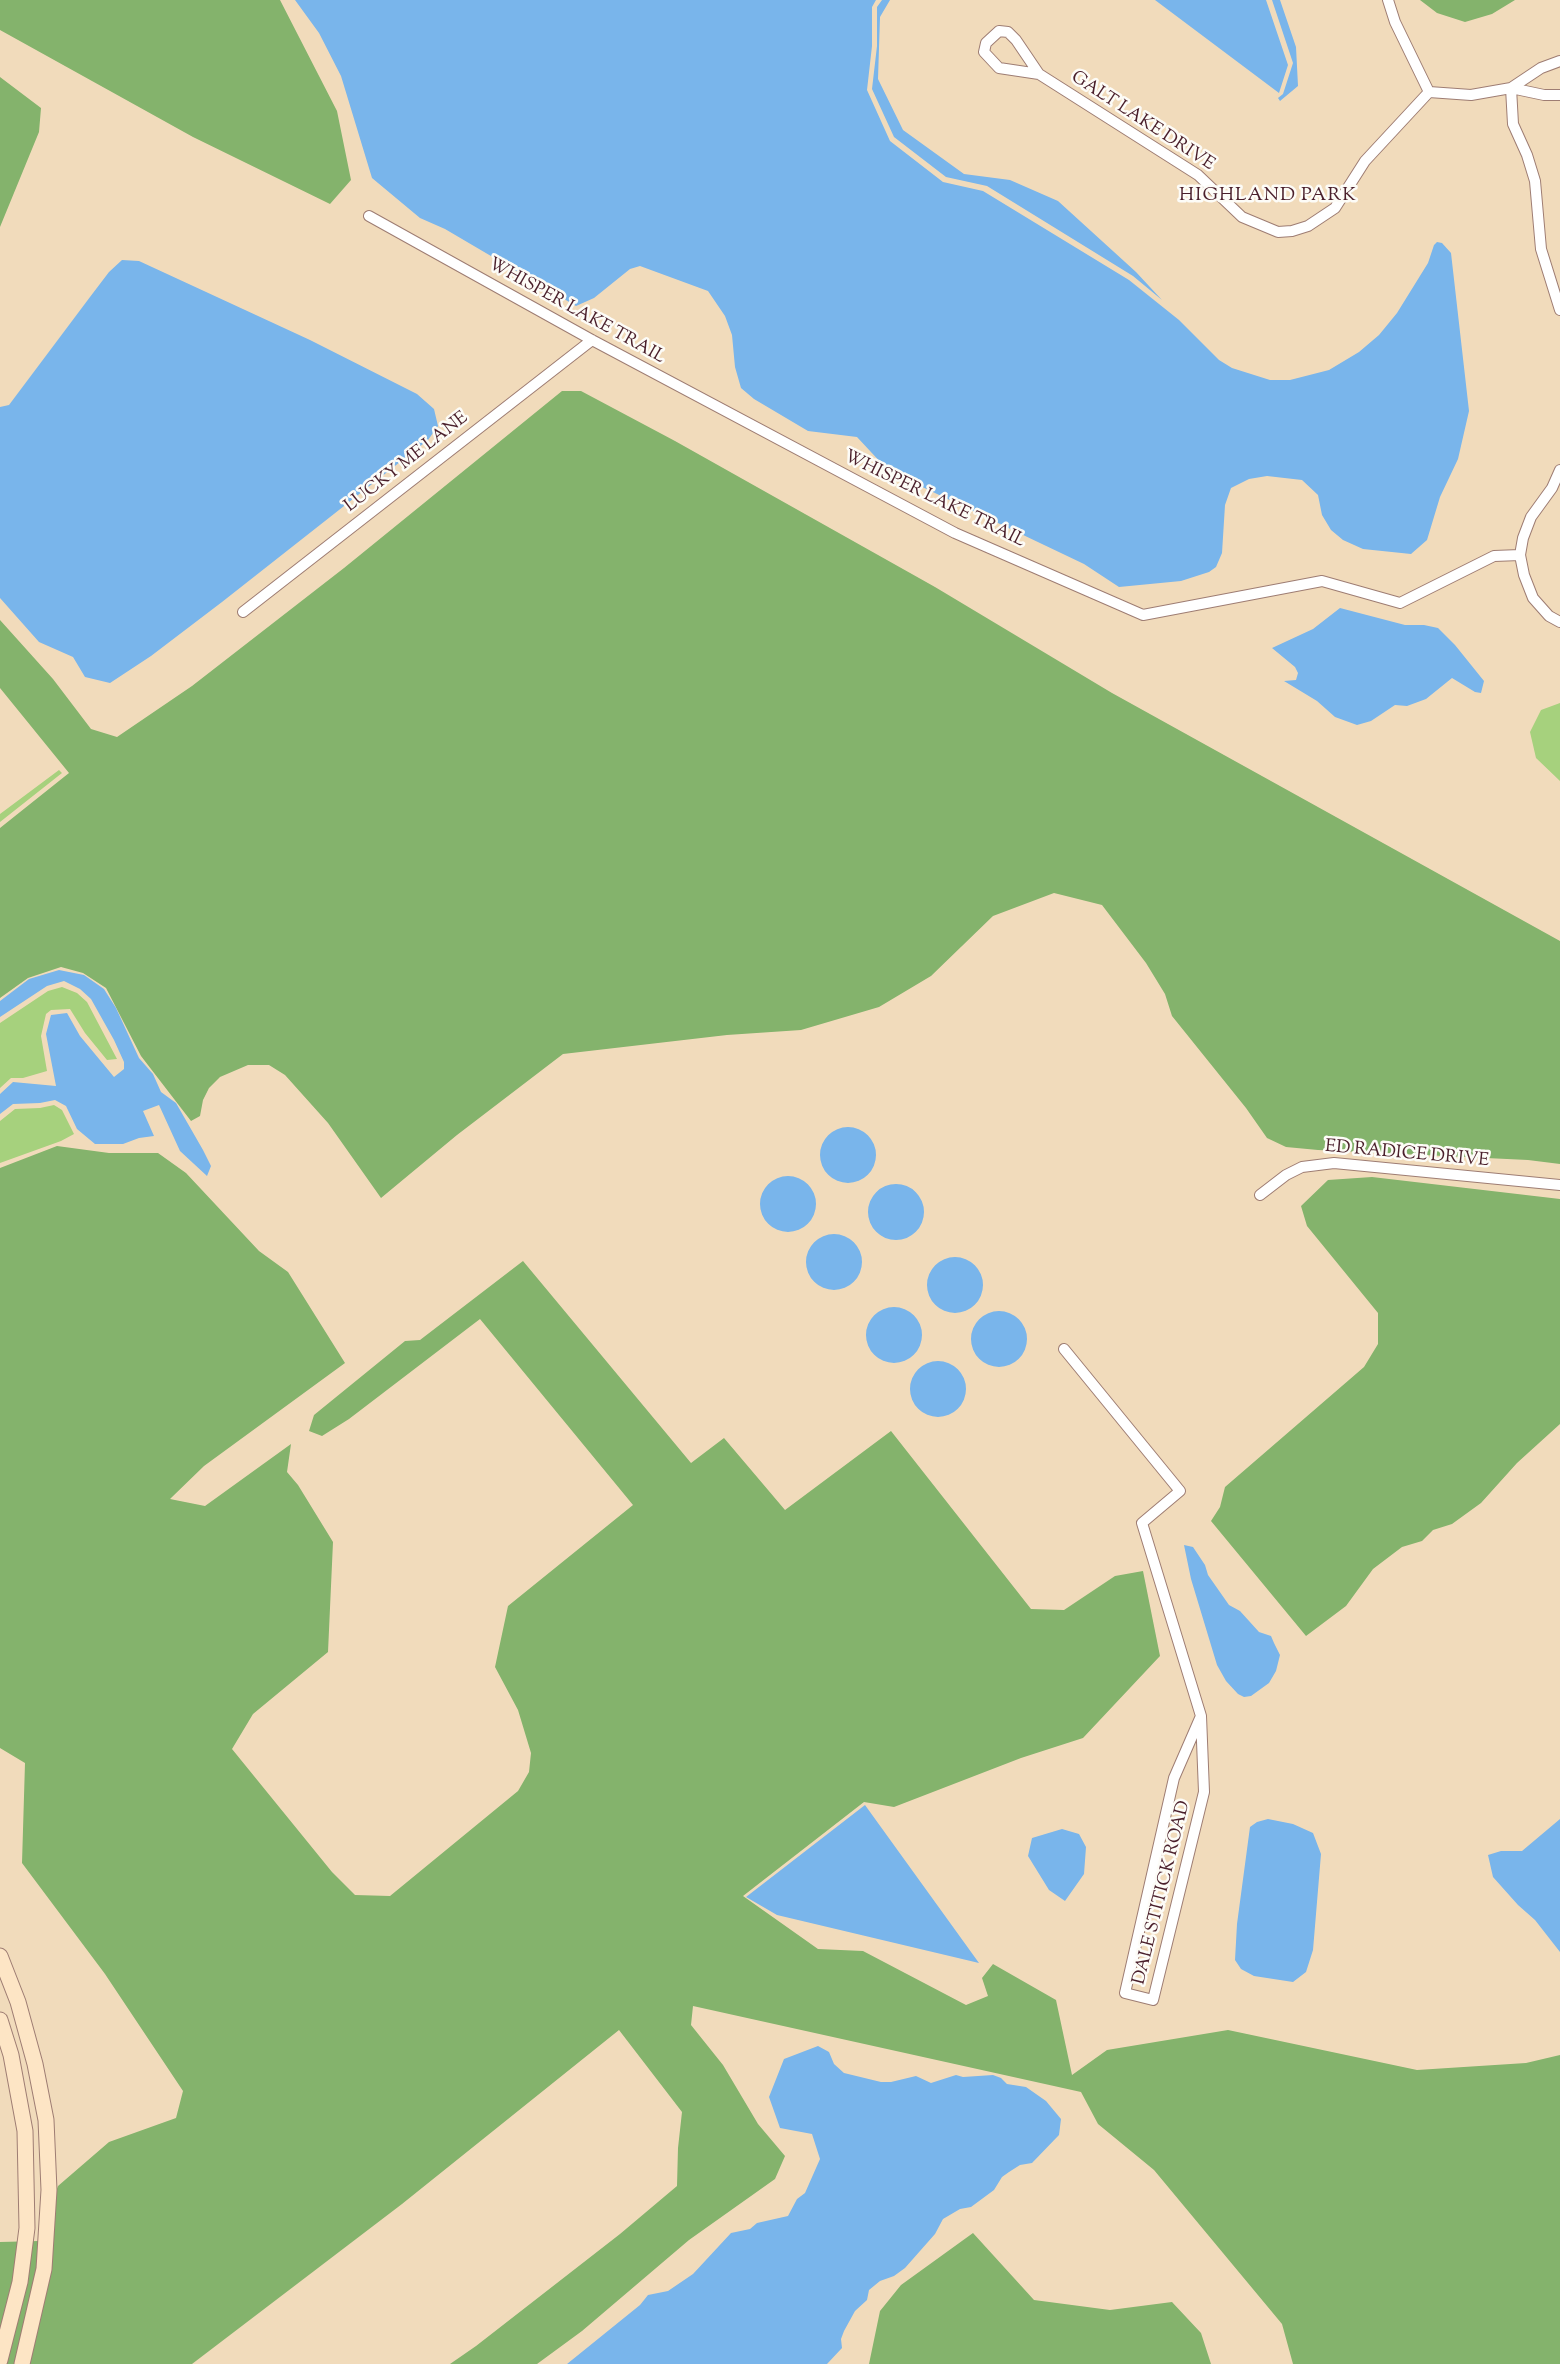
<!DOCTYPE html>
<html>
<head>
<meta charset="utf-8">
<style>
  body { margin:0 }
  canvas { display:block; background:#f1dbbb }
</style>
</head>
<body>
<canvas width="1560" height="2364"></canvas>
<script>
const g = document.querySelector('canvas').getContext('2d');
g.lineJoin = 'round';
function paint(path, color) { g.fillStyle = color; g.fill(path, 'evenodd'); }
const shape = rows => new Path2D(rows.map(r => 'M' + r).join(''));
function stroke(path, color, width, dash) { g.strokeStyle = color; g.lineWidth = width; g.lineCap = dash ? 'butt' : 'round'; g.setLineDash(dash || []); g.stroke(path); }
function write(font, color, halo, rows, align = 'center') {
  g.font = font + ' "Sorts Mill Goudy",serif'; g.lineWidth = 5; g.setLineDash([]); g.textBaseline = 'middle'; g.strokeStyle = halo; g.fillStyle = color; for (const [text, x, y, turn = 0] of rows) {
    g.save(); g.translate(x, y); g.rotate((+turn || 0) * Math.PI / 180); g.textAlign = isNaN(turn) ? turn : align; if (halo) g.strokeText(text, 0, 0); g.fillText(text, 0, 0); g.restore();
  }
}
const green = shape([
  [1560,703,1560,781,1536,758,1530,732,1541,710],
  [59,770,62,773,0,822,0,814],
  [62,987,77,993,87,1002,117,1059,107,1060,85,1033,70,1009,51,1010,46,1014,41,1036,47,1071,23,1078,11,1078,0,1088,0,1023,48,991],
  [54,1105,62,1110,74,1134,61,1141,0,1163,0,1121,15,1109,40,1108]
]);
const forest = shape([
  [0,0,280,0,337,111,351,180,330,204,193,137,0,30],
  [1420,0,1515,0,1492,14,1465,22,1437,13],
  [0,77,41,108,39,132,0,227],
  [562,391,581,391,675,441,935,587,1112,693,1560,941,1560,1164,1528,1160,1318,1150,1286,1147,1267,1138,1246,1108,1172,1016,1165,994,1146,963,1102,905,1054,893,993,916,931,976,879,1007,801,1030,727,1035,563,1054,457,1135,381,1198,328,1123,285,1075,269,1065,248,1065,220,1077,209,1088,203,1100,200,1116,191,1121,141,1056,106,988,83,973,61,967,28,978,0,998,0,828,69,773,0,688,0,620,53,679,91,729,117,737,192,686,344,568],
  [57,1146,109,1153,158,1153,186,1173,259,1251,288,1272,345,1363,204,1466,170,1499,205,1506,291,1444,287,1472,298,1485,333,1542,328,1652,253,1714,232,1749,332,1872,355,1895,390,1896,518,1791,529,1772,531,1753,518,1710,495,1667,508,1606,633,1505,480,1319,349,1419,322,1436,309,1431,314,1415,405,1341,420,1340,523,1261,691,1463,724,1438,785,1510,891,1431,1031,1609,1064,1610,1115,1576,1143,1571,1160,1656,1083,1738,1021,1758,894,1807,864,1802,743,1896,818,1949,863,1951,966,2005,988,1996,982,1978,993,1964,1056,2000,1072,2075,1107,2050,1228,2030,1417,2070,1526,2063,1560,2055,1560,2364,1293,2364,1282,2324,1154,2170,1098,2124,1081,2092,693,2006,691,2025,723,2065,758,2124,785,2156,775,2179,689,2240,582,2331,537,2364,450,2364,476,2346,620,2234,677,2186,678,2148,682,2112,619,2030,402,2204,192,2364,0,2364,0,2242,39,2241,58,2186,109,2142,176,2118,183,2091,105,1974,22,1863,25,1763,0,1748,0,1168],
  [1372,1177,1560,1199,1560,1424,1517,1463,1481,1503,1452,1524,1433,1530,1422,1541,1402,1547,1373,1569,1346,1606,1306,1636,1211,1521,1220,1507,1225,1487,1364,1367,1378,1344,1378,1313,1307,1226,1301,1206,1328,1180],
  [973,2233,1034,2300,1110,2310,1172,2302,1201,2333,1211,2364,869,2364,880,2311,901,2285]
]);
const water = shape([
  [295,0,876,0,872,7,872,46,867,90,890,141,943,182,983,191,1129,280,1179,320,1219,360,1232,368,1270,380,1290,380,1329,370,1359,352,1379,335,1397,313,1428,263,1434,245,1437,242,1442,243,1451,253,1469,411,1458,459,1440,497,1427,540,1411,554,1363,549,1343,540,1331,530,1322,515,1318,495,1302,480,1267,476,1249,479,1231,488,1225,505,1222,553,1216,567,1209,572,1181,581,1119,587,1084,564,893,473,884,466,857,437,808,431,754,399,741,388,735,367,732,335,725,316,708,291,640,266,630,269,594,298,576,306,445,229,420,218,372,178,341,76,319,33],
  [882,0,890,0,880,17,878,79,903,130,964,174,1010,180,1058,201,1136,272,1162,300,1133,276,987,186,946,177,894,137,872,89,877,46,877,7],
  [1155,0,1266,0,1288,65,1279,93],
  [1272,0,1280,0,1296,47,1298,86,1280,101,1278,98,1283,94,1293,63],
  [122,260,139,261,310,340,417,394,434,409,438,426,428,440,222,602,151,656,110,683,85,677,73,657,39,642,0,598,0,407,9,405,90,297,109,272],
  [1340,608,1405,625,1424,625,1438,628,1455,645,1484,681,1481,693,1475,692,1452,678,1426,699,1407,706,1395,705,1371,721,1357,725,1335,717,1317,701,1284,681,1296,680,1298,673,1295,667,1272,648,1313,629],
  [59,970,84,975,104,989,116,1008,139,1058,153,1074,161,1092,176,1103,203,1150,211,1166,207,1176,180,1151,159,1105,143,1111,154,1136,139,1138,123,1144,95,1144,77,1129,66,1106,55,1100,40,1103,13,1104,0,1114,0,1094,13,1082,56,1086,46,1034,51,1015,67,1013,80,1036,114,1077,124,1069,124,1062,114,1040,91,999,80,989,64,981,47,986,0,1017,0,1001,29,979],
  '820 1155a28 28 0 1 1 56 0a28 28 0 1 1-56 0Z',
  '760 1204a28 28 0 1 1 56 0a28 28 0 1 1-56 0Z',
  '868 1212a28 28 0 1 1 56 0a28 28 0 1 1-56 0Z',
  '806 1262a28 28 0 1 1 56 0a28 28 0 1 1-56 0Z',
  '927 1285a28 28 0 1 1 56 0a28 28 0 1 1-56 0Z',
  '866 1335a28 28 0 1 1 56 0a28 28 0 1 1-56 0Z',
  '971 1339a28 28 0 1 1 56 0a28 28 0 1 1-56 0Z',
  '910 1389a28 28 0 1 1 56 0a28 28 0 1 1-56 0Z',
  [1184,1545,1193,1547,1205,1565,1208,1575,1229,1605,1240,1611,1259,1632,1271,1636,1274,1643,1280,1655,1276,1671,1269,1683,1251,1696,1244,1697,1238,1694,1226,1681,1217,1665,1191,1579],
  [865,1805,979,1963,777,1915,746,1897],
  [1268,1819,1293,1824,1313,1833,1321,1854,1313,1950,1306,1972,1293,1982,1254,1976,1241,1969,1235,1960,1237,1924,1250,1827,1257,1822],
  [1560,1819,1560,1952,1535,1920,1518,1905,1493,1877,1488,1855,1501,1851,1522,1851],
  [1062,1829,1079,1834,1086,1847,1084,1874,1065,1901,1049,1890,1028,1856,1032,1838],
  [818,2046,829,2052,834,2064,844,2073,881,2082,891,2082,916,2076,931,2083,956,2075,963,2077,993,2075,1001,2078,1007,2084,1026,2087,1046,2101,1061,2119,1059,2135,1032,2163,1020,2165,1009,2172,1002,2177,994,2190,971,2207,960,2209,943,2219,935,2234,905,2268,894,2276,880,2281,869,2290,867,2300,855,2311,844,2331,841,2339,842,2348,827,2364,567,2364,640,2305,648,2295,668,2291,693,2274,731,2233,750,2229,757,2223,788,2216,797,2199,805,2193,820,2159,812,2134,780,2128,769,2097,784,2059]
]);
const street = shape([
  [1388,0,1395,22,1429,92],
  [1039,74,999,68,984,52,986,43,999,31,1008,32,1016,40,1039,74,1198,175,1242,217,1278,232,1292,231,1308,226,1335,208,1365,161,1429,92,1471,95,1511,88,1544,95,1560,95],
  [1511,88,1513,124,1527,155,1535,181,1541,249,1560,310],
  [1511,88,1541,68,1560,61],
  [369,216,592,340,955,533,1143,615,1322,581,1400,603,1494,556,1520,555],
  [1560,470,1552,488,1531,517,1523,538,1520,555,1524,575,1533,598,1549,616,1560,622],
  [243,612,592,340],
  [1260,1195,1286,1175,1302,1167,1334,1163,1560,1185],
  [1064,1349,1180,1491,1142,1523,1201,1716,1174,1778,1125,1993,1153,2000,1204,1792,1201,1716]
]);
const secondary = shape([
  [0,1956,18,2002,35,2064,46,2120,49,2190,44,2269,22,2364],
  [0,2020,11,2055,25,2131,27,2228,20,2282,0,2360]
]);
const streetNames = [
  ["GALT LAKE DRIVE",1142,122,33],
  ["WHISPER LAKE TRAIL",576,312,29],
  ["LUCKY ME LANE",407,463,-38],
  ["WHISPER LAKE TRAIL",934,500,26],
  ["ED RADICE DRIVE",1407,1155,5],
  ["DALE STITICK ROAD",1163,1893,-76]
];
const neighbourhoodNames = [
  ["HIGHLAND PARK",1268,197]
];
paint(green, '#a6d17d');
paint(forest, '#84b36c');
paint(water, '#79b5eb');
stroke(street, '#9e7d73', 12);
stroke(secondary, '#9e7d73', 17);
stroke(street, '#fff', 10);
stroke(secondary, '#fde5c5', 15);
write('18px', '#4a1f2b', '#fdfcf7', streetNames);
g.letterSpacing = '1px';
write('19px', '#4a1f2b', '#fdfcf7', neighbourhoodNames);
g.letterSpacing = '0px';
</script>
</body>
</html>
